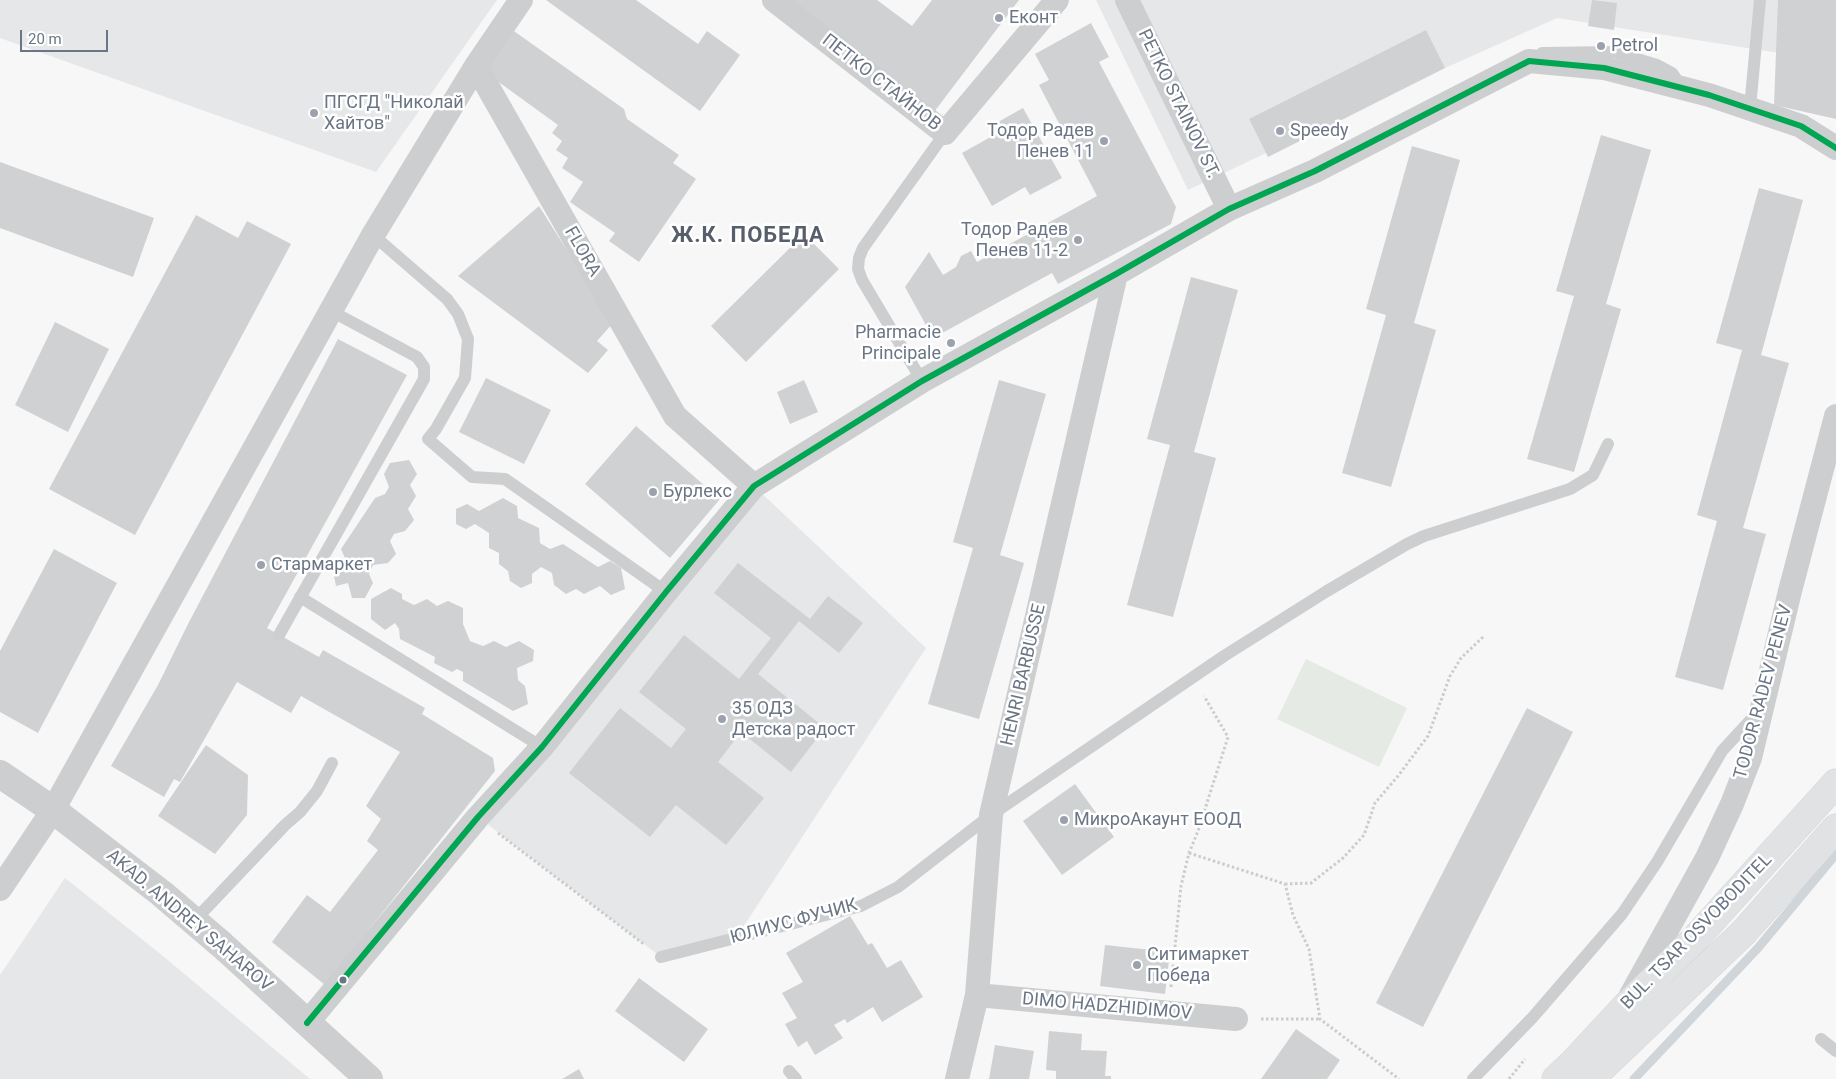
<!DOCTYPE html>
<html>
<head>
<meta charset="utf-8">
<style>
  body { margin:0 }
  #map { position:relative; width:1836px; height:1079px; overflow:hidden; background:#f7f7f7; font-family:Roboto,sans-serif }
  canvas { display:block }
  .scale { position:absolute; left:20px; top:30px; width:88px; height:22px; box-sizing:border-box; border:2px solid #6a7585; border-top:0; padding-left:6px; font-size:15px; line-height:18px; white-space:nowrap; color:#6a7585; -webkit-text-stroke:4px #fff; paint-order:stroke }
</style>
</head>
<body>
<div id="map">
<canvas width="1836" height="1079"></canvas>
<div class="scale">20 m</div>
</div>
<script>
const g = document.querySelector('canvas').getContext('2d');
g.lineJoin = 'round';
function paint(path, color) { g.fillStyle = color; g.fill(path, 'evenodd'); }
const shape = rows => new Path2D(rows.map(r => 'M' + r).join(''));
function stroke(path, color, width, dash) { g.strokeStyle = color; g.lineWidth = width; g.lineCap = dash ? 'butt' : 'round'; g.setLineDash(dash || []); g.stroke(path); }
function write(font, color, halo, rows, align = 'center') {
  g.font = font + ' Roboto,sans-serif'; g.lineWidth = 5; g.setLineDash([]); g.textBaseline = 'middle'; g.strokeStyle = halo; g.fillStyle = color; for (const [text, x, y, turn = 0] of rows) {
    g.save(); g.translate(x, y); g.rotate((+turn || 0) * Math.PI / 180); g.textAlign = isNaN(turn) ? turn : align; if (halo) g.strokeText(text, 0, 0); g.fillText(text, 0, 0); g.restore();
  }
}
const built = shape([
  [0,0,497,0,376,172,0,38],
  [1096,0,1836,0,1836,62,1557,18,1445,68,1188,190],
  [754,486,926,648,736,938,661,957,478,817],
  [65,878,163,956,310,1079,0,1079,0,975]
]);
const green = shape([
  [1306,659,1407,708,1379,767,1277,719]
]);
const stream = shape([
  [1634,1079,1758,948,1836,854]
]);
const building = shape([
  [546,0,636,0,698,44,707,31,740,55,700,111],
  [789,0,877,0,912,26,932,0,1019,0,934,112],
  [1592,0,1617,3,1614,30,1588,26],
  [1778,0,1836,0,1836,119,1774,105],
  [1091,23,1109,57,1099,62,1176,207,1171,224,1058,284,1052,273,933,338,905,287,929,252,943,275,956,267,961,256,971,251,977,262,1097,196,1039,85,1049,80,1035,54],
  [511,29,624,109,627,119,679,155,673,163,696,179,639,262,609,241,615,233,570,202,583,182,562,168,568,158,556,150,562,141,552,133,558,125,482,70],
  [1426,30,1445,68,1268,157,1249,119],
  [1023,108,1062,178,1030,195,1025,187,992,206,962,153,996,134,991,126],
  [1601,135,1651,150,1606,304,1621,309,1574,472,1527,459,1574,296,1556,291],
  [1412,146,1460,160,1414,323,1436,330,1391,487,1342,473,1386,315,1366,309],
  [0,162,154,218,133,277,0,228],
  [1759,188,1803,200,1761,355,1789,363,1743,528,1766,534,1723,690,1675,677,1717,521,1697,515,1742,350,1716,343],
  [539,206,613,323,597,341,608,350,588,373,458,276],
  [196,215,238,238,247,221,291,244,135,535,49,489],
  [804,234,839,269,746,362,711,326],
  [1191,277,1238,290,1194,452,1216,458,1173,617,1127,605,1170,445,1147,439],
  [55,322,109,349,68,432,15,405],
  [338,339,407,375,267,628,319,657,323,650,425,708,422,714,493,758,495,771,325,985,272,942,307,895,330,912,378,850,367,841,381,819,366,806,400,752,301,696,291,713,237,682,180,782,174,779,164,797,111,766,158,685,188,624],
  [486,378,551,410,524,464,459,432],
  [804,380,818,412,790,424,777,392],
  [999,380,1046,394,1000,555,1024,563,979,719,928,704,973,548,953,542],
  [636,426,720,499,670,558,585,484],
  [409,460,417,474,410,485,416,496,408,509,414,520,405,531,394,534,390,541,396,554,388,563,373,565,369,574,373,583,365,598,352,598,348,583,336,586,333,571,338,560,345,558,341,549,375,498,385,494,389,487,384,474,390,463],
  [503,498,517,506,518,518,539,528,540,543,550,549,563,544,598,567,610,561,621,568,625,589,611,595,600,586,584,594,576,589,566,594,554,585,552,573,541,567,532,574,532,583,521,588,510,581,508,571,499,564,499,553,489,548,489,533,475,524,466,529,456,524,456,509,467,504,479,511],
  [54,549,117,583,38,733,0,712,0,651],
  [738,563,810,619,828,596,863,623,839,653,799,621,758,674,825,728,791,772,741,732,718,762,764,798,726,845,676,805,650,837,569,773,620,708,671,748,686,729,639,692,684,635,739,679,771,638,714,593],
  [391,588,402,594,402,599,414,605,427,599,437,606,448,601,463,608,463,624,470,641,483,646,494,641,506,647,519,641,534,650,533,661,517,668,518,680,525,686,528,704,513,711,463,681,463,672,457,669,452,672,434,663,435,657,400,639,399,629,395,623,385,630,371,619,371,599],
  [1527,708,1573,732,1423,1027,1376,1003],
  [206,745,248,775,247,815,215,854,158,816],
  [1075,784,1114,837,1062,875,1023,821],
  [850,916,868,945,872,943,887,968,901,960,923,997,882,1022,873,1007,847,1023,845,1019,834,1025,843,1038,815,1055,807,1041,798,1047,785,1024,797,1018,782,993,803,982,786,953],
  [1105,945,1170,952,1165,994,1100,986],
  [639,978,708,1029,684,1062,615,1011],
  [1296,1029,1340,1060,1327,1079,1261,1079],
  [1049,1031,1082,1034,1081,1050,1107,1051,1105,1076,1111,1076,1111,1079,1056,1079,1056,1071,1046,1070],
  [995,1045,1034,1051,1029,1079,989,1079],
  [579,1069,584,1079,562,1079]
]);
const path = shape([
  [498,833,645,945],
  [1189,853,1285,884,1293,915,1309,949,1320,1019,1399,1079],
  [1285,884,1311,883,1343,858,1364,835,1375,803,1398,776,1428,736,1450,676,1461,658,1483,637],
  [1171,987,1181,886,1189,853,1198,831,1228,737,1204,696],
  [1261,1019,1320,1019],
  [1509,1079,1525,1059]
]);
const service = shape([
  [1542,53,1614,52,1657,65,1672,73,1681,86],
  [1750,108,1760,0],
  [373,235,447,299,458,314,468,339,465,378,436,429,428,439,472,477,505,479,666,592],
  [922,381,862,280,858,269,859,258,863,248,945,133],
  [300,597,542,747],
  [279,635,424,379,424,367,417,357,331,311],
  [194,921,285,825,300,812,317,791,332,763],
  [661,957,861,906,898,887,991,815,1224,656,1327,591,1407,544,1424,536,1570,489,1593,475,1608,444],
  [1821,1039,1836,1051],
  [789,1071,796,1079],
  [1473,1079,1533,1017,1622,914,1657,862,1722,751,1757,713]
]);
const minor = shape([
  [521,0,476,66,675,416,754,486],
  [774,0,945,133,1057,0],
  [1127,0,1229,209],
  [0,889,53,810,373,235,476,66],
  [977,995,1236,1019],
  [1631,995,1707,858,1732,804,1750,758,1790,591,1836,416],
  [307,1023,478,817,542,747,666,592,754,486,922,381,1116,274,1229,209,1315,171,1529,61,1604,68,1709,95,1801,126,1836,148],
  [957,1079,977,995,991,815,1116,274]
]);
const tertiary = shape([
  [0,774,53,810,161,893,222,945,369,1079]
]);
const secondary = shape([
  [1556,1079,1573,1063,1625,1007,1693,941,1836,783],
  [1590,1079,1744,932,1836,828]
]);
const bus1 = shape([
  [307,1023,478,817,542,747,666,592,754,486,922,381,1116,274,1229,209,1315,171,1529,61,1604,68,1709,95,1801,126,1836,148]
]);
const markers = [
  [999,18,5,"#9ba2ad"],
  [1601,46,5,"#9ba2ad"],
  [314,113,5,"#9ba2ad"],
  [1280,131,5,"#9ba2ad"],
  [1104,141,5,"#9ba2ad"],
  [1078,240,5,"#9ba2ad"],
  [951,343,5,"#9ba2ad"],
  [653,492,5,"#9ba2ad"],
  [261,565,5,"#9ba2ad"],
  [722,719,5,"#9ba2ad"],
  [1064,820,5,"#9ba2ad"],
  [1137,965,5,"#9ba2ad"],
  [343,980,4.5,"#6a7585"]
];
const poiNames = [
  ["Еконт",1009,18],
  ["Petrol",1611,46],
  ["ПГСГД \"Николай",324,103],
  ["Хайтов\"",324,124],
  ["Тодор Радев",1094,131,"right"],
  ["Пенев 11",1094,152,"right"],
  ["Speedy",1290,131],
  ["Тодор Радев",1068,230,"right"],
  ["Пенев 11-2",1068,251,"right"],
  ["Pharmacie",941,333,"right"],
  ["Principale",941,354,"right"],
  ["Бурлекс",663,492],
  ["Стармаркет",271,565],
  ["35 ОДЗ",732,709],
  ["Детска радост",732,730],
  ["МикроАкаунт ЕООД",1074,820],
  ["Ситимаркет",1147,955],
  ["Победа",1147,976]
];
const streetNames = [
  ["ПЕТКО СТАЙНОВ",881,83,38],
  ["PETKO STAINOV ST.",1178,104,64],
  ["FLORA",582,252,60],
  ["HENRI BARBUSSE",1024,675,-77],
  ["TODOR RADEV PENEV",1764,692,-75],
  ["AKAD. ANDREY SAHAROV",189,921,40],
  ["ЮЛИУС ФУЧИК",794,922,-15],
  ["BUL. TSAR OSVOBODITEL",1697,932,-46],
  ["DIMO HADZHIDIMOV",1107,1007,5]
];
const districtNames = [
  ["Ж.К. ПОБЕДА",748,236]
];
paint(built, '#e6e7e8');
paint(green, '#e6eae5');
stroke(stream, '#d0d5d9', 9);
paint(building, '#d0d1d2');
stroke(secondary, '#d3d4d5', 29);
stroke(path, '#cbcccc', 3, [2.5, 2.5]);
stroke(service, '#cdced0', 12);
stroke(minor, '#cdced0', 24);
stroke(tertiary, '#cdced0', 28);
stroke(secondary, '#e1e2e3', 28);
stroke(bus1, '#00a651', 6);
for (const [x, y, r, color] of markers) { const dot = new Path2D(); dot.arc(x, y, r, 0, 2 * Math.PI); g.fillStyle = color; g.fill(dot); stroke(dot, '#fff', 2); }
write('18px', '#6a7585', '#fff', poiNames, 'left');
write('18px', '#6a7585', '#fff', streetNames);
g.letterSpacing = '1px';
write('bold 22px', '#575f6a', '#fff', districtNames);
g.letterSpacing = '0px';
</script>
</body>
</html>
